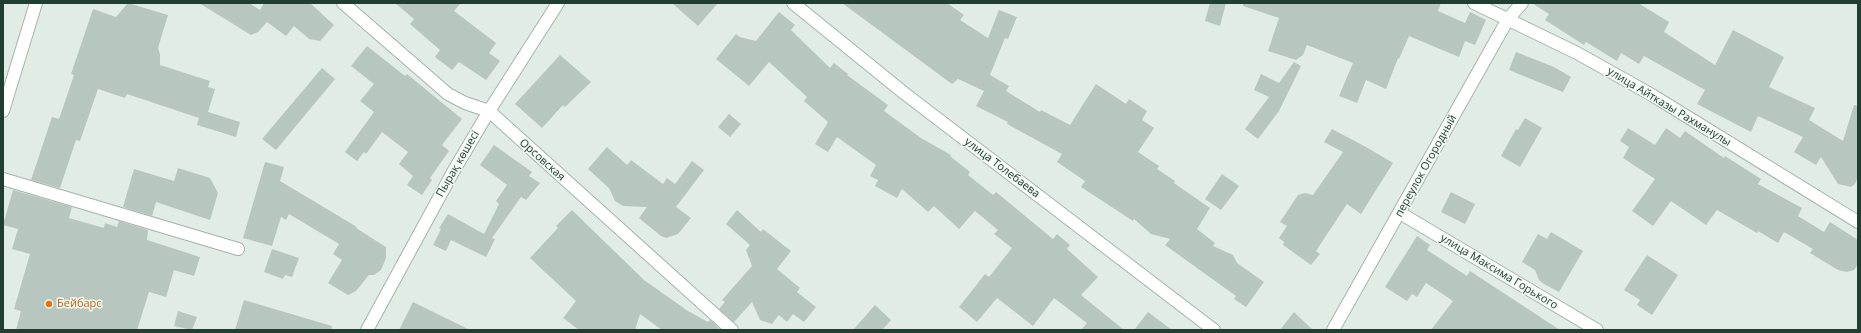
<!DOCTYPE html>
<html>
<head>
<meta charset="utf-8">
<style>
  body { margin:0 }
  #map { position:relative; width:1861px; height:333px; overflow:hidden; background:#e1ece6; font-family:"Open Sans",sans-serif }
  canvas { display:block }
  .frame { position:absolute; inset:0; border:4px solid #213e33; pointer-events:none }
</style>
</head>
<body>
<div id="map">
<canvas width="1861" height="333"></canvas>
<div class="frame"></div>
</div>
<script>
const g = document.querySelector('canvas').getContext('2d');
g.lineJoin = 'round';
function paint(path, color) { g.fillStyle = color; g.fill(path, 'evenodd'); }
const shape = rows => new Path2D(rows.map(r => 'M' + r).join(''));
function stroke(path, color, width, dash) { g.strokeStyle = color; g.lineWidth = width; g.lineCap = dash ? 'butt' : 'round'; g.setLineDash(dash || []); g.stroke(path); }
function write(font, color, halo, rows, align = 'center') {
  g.font = font + ' "Open Sans",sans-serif'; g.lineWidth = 3; g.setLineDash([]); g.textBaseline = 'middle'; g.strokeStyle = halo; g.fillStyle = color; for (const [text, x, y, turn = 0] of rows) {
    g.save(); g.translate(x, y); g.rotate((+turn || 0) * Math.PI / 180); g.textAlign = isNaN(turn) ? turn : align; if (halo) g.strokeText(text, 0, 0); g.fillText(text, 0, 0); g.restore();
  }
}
const building = shape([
  [128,3,168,15,158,48,160,54,160,65,210,81,208,87,215,89,208,112,240,122,236,137,197,125,199,118,127,94,125,98,98,89,80,141,76,140,60,188,31,180,52,117,59,119,74,75,71,74,93,9,116,17],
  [199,3,249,3,260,10,264,3,310,3,334,25,320,41,309,39,294,26,286,36,267,22,258,32,251,35],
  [395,3,461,3,454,11,496,43,489,53,500,61,486,80,459,62,452,70,435,57,440,50,410,24,414,19],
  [672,3,718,3,698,26],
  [842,3,947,3,964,15,960,20,988,38,999,10,1017,17,1008,39,1005,38,990,75,1009,86,1006,91,1040,112,1041,110,1070,125,1096,84,1126,104,1129,99,1147,111,1142,120,1154,128,1138,152,1159,166,1157,169,1175,181,1174,183,1210,208,1197,229,1215,243,1213,246,1233,255,1237,263,1264,282,1246,307,1234,299,1236,296,1165,245,1170,239,1151,234,1134,219,1133,221,1081,187,1085,181,1057,162,1062,154,1007,124,1008,122,976,106,984,91,958,79,952,84],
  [1210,3,1226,3,1220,26,1205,21],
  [1243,3,1441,3,1438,11,1465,23,1470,12,1486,20,1475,45,1465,41,1459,57,1409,36,1399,59,1398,58,1386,89,1366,80,1357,103,1339,96,1353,63,1307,45,1303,55,1296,60,1268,51,1279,18,1243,6],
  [1532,3,1638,3,1669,22,1664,32,1715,65,1733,30,1784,57,1769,87,1815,108,1809,120,1843,141,1854,105,1858,106,1858,177,1855,184,1851,187,1838,184,1821,157,1816,165,1794,152,1803,137,1758,116,1751,132,1697,104,1705,90,1644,56,1639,64,1621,53,1617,61,1586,42,1584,45,1545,20,1549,14],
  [779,12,795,25,791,30,830,68,834,63,848,74,847,75,888,105,884,111,921,138,951,155,950,156,970,172,968,175,993,195,996,192,1053,239,1057,234,1070,245,1067,249,1098,277,1081,295,1124,330,1081,330,1087,323,1054,298,1033,326,997,298,977,322,959,307,985,274,989,277,1012,248,994,234,998,230,975,211,959,229,934,206,928,212,902,189,897,198,875,186,878,180,870,176,876,165,837,137,828,152,815,144,828,122,804,101,807,97,769,62,749,86,716,59,736,34,740,37,756,41],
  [367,46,405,76,407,74,462,119,442,145,449,151,430,178,432,180,422,195,407,185,413,176,399,164,408,152,382,132,366,154,364,152,357,161,345,152,374,112,360,101,374,84,351,66],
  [1516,52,1554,67,1571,77,1563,92,1509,70],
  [560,55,591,82,565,107,563,105,542,128,515,104],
  [1294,62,1301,66,1279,111,1258,139,1245,129,1269,97,1254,90,1261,74,1279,83],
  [322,68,335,79,276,150,262,139],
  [729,114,741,124,730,137,718,127],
  [1525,118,1542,128,1520,167,1501,156,1516,129,1518,130],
  [1628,128,1655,145,1666,128,1680,138,1685,131,1724,158,1725,156,1761,179,1758,184,1802,208,1798,216,1824,232,1830,222,1858,240,1858,264,1854,270,1847,272,1838,270,1810,253,1813,249,1784,232,1778,243,1758,231,1757,233,1717,210,1706,225,1671,201,1653,226,1632,211,1655,179,1623,158,1629,147,1620,141],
  [1332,129,1366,147,1393,163,1361,214,1347,204,1316,251,1320,254,1311,265,1283,245,1284,242,1279,238,1287,226,1280,222,1298,195,1305,193,1313,195,1343,152,1324,142],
  [494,145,532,172,529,176,540,183,526,200,521,197,492,238,495,239,486,257,451,240,446,251,433,245,441,229,439,228,448,214,484,234,499,204,496,201,507,185,480,165],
  [607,147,627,165,631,160,663,184,667,178,675,184,692,161,704,170,676,207,691,218,678,234,666,238,661,236,639,218,647,207,623,206,615,201,609,188,588,169],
  [265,162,284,167,280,181,357,227,356,228,386,247,386,258,381,270,374,275,369,275,356,291,348,295,328,283,342,260,333,254,339,244,289,214,286,220,281,217,272,246,243,238],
  [178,168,210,178,218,193,210,220,156,202,152,216,123,207,134,169,174,181],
  [1222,174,1239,186,1221,210,1205,199],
  [13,190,72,207,69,218,104,228,105,223,117,227,119,221,148,230,147,240,200,257,194,276,174,270,166,297,149,292,137,330,16,330,21,311,14,309,30,254,12,249,18,229,3,225],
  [1451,192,1475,204,1465,224,1441,212],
  [572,210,644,280,688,311,708,322,710,320,721,330,662,330,640,314,635,330,579,330,563,318,576,301,530,258,558,228,556,226],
  [737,210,761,232,763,229,791,251,777,269,800,288,797,292,816,307,804,322,793,314,787,322,779,315,772,324,760,320,752,302,734,322,719,309,725,302,722,300,752,266,746,250,750,245,726,224],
  [1551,232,1583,251,1559,292,1544,284,1539,280,1535,270,1522,262,1538,234,1547,239],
  [1417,236,1430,245,1427,250,1467,276,1470,271,1560,330,1431,330,1453,301,1426,283,1417,297,1412,294,1407,301,1385,287],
  [272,249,299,258,292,277,285,275,283,279,264,272],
  [1647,255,1678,275,1652,315,1637,305,1640,300,1624,290],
  [244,300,332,326,331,330,235,330],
  [413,302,470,330,399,330],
  [875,305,891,320,882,330,853,330],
  [178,311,197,317,192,330,174,326],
  [1148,312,1172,330,1134,330],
  [1294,312,1313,330,1280,330]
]);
const minor = shape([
  [343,3,448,94,465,103,489,111,732,330],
  [793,3,904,93,1214,330],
  [1474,3,1577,53,1652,95,1858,222],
  [3,111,36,3],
  [3,179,238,249],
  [1400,213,1597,330],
  [367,330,453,172,489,111,558,3],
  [1333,330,1508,19,1522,3]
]);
const markers = [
  [49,304,4,"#e8710a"]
];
const streetNames = [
  ["улица Айтказы Рахманулы",1669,107,31],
  ["Орсовская",542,160,42],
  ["Пырақ көшесі",458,164,-60],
  ["переулок Огородный",1426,166,-61],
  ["улица Толебаева",1002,168,37],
  ["улица Максима Горького",1499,272,31]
];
const foodNames = [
  ["Бейбарс",57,304]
];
paint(building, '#b7c7bf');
stroke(minor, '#a4b4ad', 14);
stroke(minor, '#fff', 12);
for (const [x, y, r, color] of markers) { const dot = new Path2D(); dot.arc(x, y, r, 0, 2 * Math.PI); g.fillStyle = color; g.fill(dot); stroke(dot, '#f2f9f5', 1.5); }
write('11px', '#213e33', '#f2f9f5', streetNames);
write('11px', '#c56008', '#f2f9f5', foodNames, 'left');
</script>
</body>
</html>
